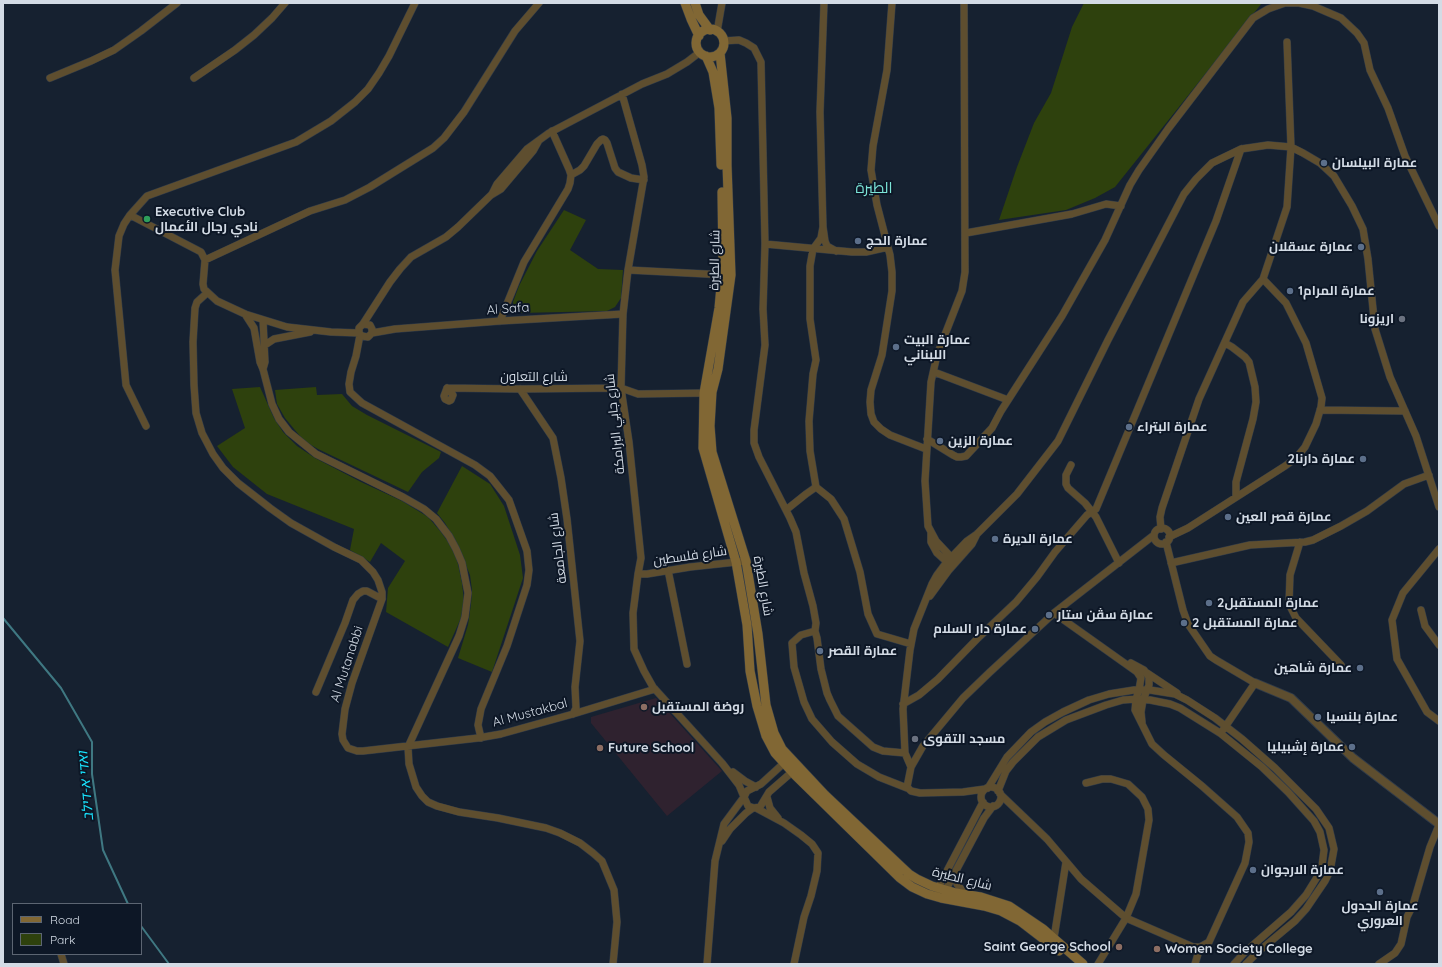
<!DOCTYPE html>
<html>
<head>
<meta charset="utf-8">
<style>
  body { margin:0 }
  #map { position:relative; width:1442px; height:967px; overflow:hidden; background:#162130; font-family:Quicksand,sans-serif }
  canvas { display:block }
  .frame { position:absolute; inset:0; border:4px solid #d3dbe5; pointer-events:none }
  .legend { position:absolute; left:12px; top:903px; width:130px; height:52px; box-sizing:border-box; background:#0d1726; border:1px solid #5c6572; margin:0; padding:5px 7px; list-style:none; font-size:12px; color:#d3dbe5 }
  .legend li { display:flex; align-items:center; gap:8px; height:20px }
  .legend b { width:20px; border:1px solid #5c6572 }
</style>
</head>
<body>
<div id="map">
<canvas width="1442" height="967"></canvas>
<div class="frame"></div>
<ul class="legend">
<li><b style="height:5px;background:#816734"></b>Road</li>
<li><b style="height:11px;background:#2e410d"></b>Park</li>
</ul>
</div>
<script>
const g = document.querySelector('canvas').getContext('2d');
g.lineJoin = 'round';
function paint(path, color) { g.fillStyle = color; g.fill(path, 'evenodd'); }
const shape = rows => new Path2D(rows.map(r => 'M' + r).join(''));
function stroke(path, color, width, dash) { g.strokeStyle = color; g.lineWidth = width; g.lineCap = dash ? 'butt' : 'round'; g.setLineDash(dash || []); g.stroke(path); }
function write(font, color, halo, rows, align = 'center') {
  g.font = font + ' Quicksand,Cairo,"Noto Sans Hebrew",sans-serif'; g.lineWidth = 4; g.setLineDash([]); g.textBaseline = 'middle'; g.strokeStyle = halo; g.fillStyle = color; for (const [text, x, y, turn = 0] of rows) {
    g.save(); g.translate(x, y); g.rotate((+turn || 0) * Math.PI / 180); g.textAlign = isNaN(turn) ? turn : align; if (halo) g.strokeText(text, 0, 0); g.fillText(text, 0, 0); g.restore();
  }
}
const education = shape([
  [656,698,722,771,667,816,591,723,591,717]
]);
const green = shape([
  [1084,3,1262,3,1115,187,1095,198,1066,210,999,220,1017,167,1034,123,1051,93,1072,27],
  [564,210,586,220,570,250,598,269,623,270,621,298,615,307,607,311,519,313,514,310,513,302,519,286,537,251],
  [260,387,274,418,283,432,297,446,315,458,361,482,402,501,428,517,441,532,453,549,458,564,462,583,464,601,461,618,448,647,386,612,388,588,405,561,381,543,370,562,350,550,354,529,267,494,233,467,217,446,245,428,232,389],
  [316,387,317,395,342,394,352,406,367,415,441,452,439,458,422,472,408,492,318,449,304,441,285,418,277,404,275,390],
  [462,466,490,484,504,506,520,555,523,578,492,672,458,658,468,625,471,604,472,590,470,575,457,544,445,523,437,513]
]);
const stream = shape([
  [3,618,61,688,92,742,92,774,103,850,128,904],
  [141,926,169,964]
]);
const minor = shape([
  [824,3,820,112,823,227,825,241,827,246,836,251],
  [892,3,887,70,873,146,871,170,877,205,890,255,892,272,892,291,882,355,871,390,870,402,871,414,874,422,881,429,890,435,926,449],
  [717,32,722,3],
  [723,41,739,40,746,43,754,48,761,62,765,244,763,309,765,345,754,430,754,443,759,457,790,518,796,532,804,573,813,606,816,623,815,631,817,638,821,669,827,693,830,700,838,716,873,747,883,751,905,753],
  [50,78,91,61,114,50,141,31,177,3],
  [194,78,235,50,254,35,272,18,285,3],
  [622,94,642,165,644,177,628,270,623,314,621,388,629,442,641,558,638,574,633,613,634,649,644,671,653,687,722,763,739,785,744,797,724,824,715,861,707,964],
  [571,175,580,170,584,166,597,144,601,140,603,139,605,140,607,143,615,168,618,172,631,178,644,180],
  [492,194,497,184,527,149,549,133,642,84,667,74,687,62,700,52],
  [130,215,147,196,296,142,331,121,355,102,368,89,379,73,389,56,415,3],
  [823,227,821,238,813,249,810,266,810,319,816,360,813,374,809,421,810,451,816,487,831,499,844,519,860,572,868,614,877,634,911,644],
  [966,233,1072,214,1106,204,1121,206],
  [765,244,852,252,866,252,888,247],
  [205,260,310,211,345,200,370,187,433,148,444,138,464,112,515,31,539,3],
  [628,270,726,275],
  [207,293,197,302,195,308,193,342,194,385,196,413,202,433,213,454,223,468,238,483,270,508,291,523,334,547,361,560,373,572,378,580,382,592,382,599,352,683,345,709,342,734,343,740,348,748,357,751,363,751,478,738,501,734,573,714,655,689],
  [245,314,254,328,260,362,263,369,272,404,279,419,289,432,316,454,403,497,424,509,436,519,449,536,456,549,462,563,468,593,465,617,459,636,408,747,409,764,416,787,422,796,428,802,437,806,459,812,498,818,546,828,560,833,580,843,593,853,602,861,614,890,617,922,613,964],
  [500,321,524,262,568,189,570,183,571,175,569,169,552,131],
  [363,324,370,325,372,329,372,333,368,337,362,336,359,333,359,328,363,324,390,282,400,269,411,257,446,237,458,227,491,195,501,189,533,151,538,142],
  [372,333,395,329,500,321,623,314],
  [360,335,356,356,351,372,349,384,350,392,362,403,475,465,490,476,509,500,527,551,529,570,527,585,507,646,481,709,478,725,481,738],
  [1225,343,1232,347,1245,357,1249,362,1255,387,1256,402,1253,419,1236,482,1236,497],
  [265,345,274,339,310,332],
  [263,369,265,362,263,320],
  [934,372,1008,400],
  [447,388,453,395,451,400,449,401,445,399,444,396,447,388,520,389,621,388,638,394,707,393],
  [520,389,553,438,561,478,567,519,580,641,575,687,576,708,573,714],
  [1320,410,1405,411],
  [146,426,126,385,115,270,119,236,124,224,130,215,201,252,205,260,203,284,204,289,217,301,245,314,287,327,331,332,359,333],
  [927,439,953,455,957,457,961,457,966,456,992,428,1001,411,1062,316,1105,240,1130,185,1139,170,1168,129,1253,18,1268,9,1285,3,1299,3,1313,6,1341,18,1357,33,1364,43,1370,70,1388,108,1405,156,1439,226],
  [1071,465,1066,475,1066,484,1068,488,1085,503,1096,517,1119,563],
  [786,510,806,494,816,487],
  '1154 536a8 8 0 1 1 16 0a8 8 0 1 1-16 0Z',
  [1161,529,1160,517,1162,508,1199,399,1243,302,1263,279,1287,207,1291,147,1287,42],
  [931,533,931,542,937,553,947,562,952,563],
  [1169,537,1188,528,1285,466,1296,458,1305,447,1316,424,1321,407,1322,398,1306,343,1286,303,1263,279],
  [1166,542,1183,610,1188,624,1210,656,1216,660,1255,683,1223,730],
  [1300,542,1290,575,1289,604,1296,618,1341,665],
  [1439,549,1403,593,1392,620,1397,659,1427,712,1439,721],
  [1171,563,1250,545,1305,542,1313,540,1341,526,1367,511,1404,484,1429,475],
  [954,564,951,557,936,541,928,526,925,481,931,382,937,355,962,291,965,272,964,3],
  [668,570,687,664],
  [638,574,647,574,690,567,746,561],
  [930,596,949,570,972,544,977,534],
  [1421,610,1425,626,1439,645],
  [815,631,801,635,792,643,794,667,804,702,812,719,832,742,857,764,879,777,907,788],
  [1131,663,1144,670,1149,677,1149,685,1143,700,1141,712,1142,722],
  [1147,673,1177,693],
  [316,692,345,623,353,600,358,594,363,591,367,591,382,599],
  [903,704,919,695,938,679,978,638,1016,602,1037,577,1055,552,1087,515,1096,509,1216,221,1241,149,1268,145,1291,147,1303,153,1320,163,1334,176,1352,206,1363,229,1368,259,1375,329,1390,377,1416,436,1439,507],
  [784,763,795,763,792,772,769,792,760,807,754,808,748,806,744,797,747,791,761,784,784,763],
  [911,767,923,746,963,698,990,672,1054,613,1154,535],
  [733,772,745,781,756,787],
  [1086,783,1102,779,1111,779,1128,784,1142,797,1148,809,1149,820,1136,894,1126,918,1098,964],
  '981 797a10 10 0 1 1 20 0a10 10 0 1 1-20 0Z',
  [988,788,1007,757,1031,732,1045,722,1063,712,1089,700,1109,694,1134,690,1150,690,1175,694,1187,700,1215,718,1242,739,1275,768,1316,809,1329,828,1334,849,1330,871,1325,881,1306,909,1295,921,1258,952,1246,964],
  [985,789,963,792,920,793,911,791,907,787,911,767,905,753,903,709,910,650,914,629,932,584,937,575,946,563,967,541,977,534,1017,494,1058,441,1108,340,1184,194,1196,179,1212,163,1241,149],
  [998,791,1006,771,1013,762,1038,737,1066,720,1106,705,1123,700,1137,699,1150,700,1170,704,1180,708,1220,733,1262,767,1288,792,1314,821,1320,832,1324,850,1322,866,1319,874,1306,895,1291,912,1245,952,1234,964],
  [1000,794,1047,839,1081,879,1126,918,1193,947,1200,947,1209,942,1245,863,1249,842,1248,833,1237,817,1202,786,1164,755,1152,744,1135,710,1136,699,1139,690,1141,678,1137,672,1054,613],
  [767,797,770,808,778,818],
  [756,808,784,823,801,835,812,844,818,853,817,871,811,896,804,917,794,964],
  [722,841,730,829,746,813,753,808],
  [955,873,957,884,965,894],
  [939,892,938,888,983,802],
  [944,893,984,818,993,806],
  [1054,938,1066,862],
  [61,954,64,964],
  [1195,964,1200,947],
  [1379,964,1395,953,1401,944,1407,917,1413,905,1430,847,1439,825]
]);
const tertiary = shape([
  [1255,683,1291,698,1353,758,1439,824]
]);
const secondary = shape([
  [685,3,691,19,699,36],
  [695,3,699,15,710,30],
  '696 43a14 14 0 1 1 28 0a14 14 0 1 1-28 0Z',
  [720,53,727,118,727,165,731,275,718,369,712,392,710,426,712,452,746,561,758,634,766,705,774,733,782,749,825,795,909,874,917,879,932,886,956,893,981,897,1009,906,1043,929,1083,964],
  [706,56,713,72,719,108,721,165],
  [722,192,723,265,719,308,704,393,703,448,736,562,747,625,750,671,757,706,766,736,775,753,795,775,900,878,912,887,927,894,941,898,984,906,1001,911,1020,921,1059,951]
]);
const markers = [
  [1324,163,4,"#5c6f8a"],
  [147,219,4,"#2e9e5b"],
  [858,241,4,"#5c6f8a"],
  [1361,247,4,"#5c6f8a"],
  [1290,291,4,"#5c6f8a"],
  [1402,319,4,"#6b7280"],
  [896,347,4,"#5c6f8a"],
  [1129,427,4,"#5c6f8a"],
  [940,441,4,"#5c6f8a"],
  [1363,459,4,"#5c6f8a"],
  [1228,517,4,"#5c6f8a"],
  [995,539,4,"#5c6f8a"],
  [1209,603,4,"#5c6f8a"],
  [1049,615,4,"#5c6f8a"],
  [1184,623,4,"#5c6f8a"],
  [1035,629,4,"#5c6f8a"],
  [820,651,4,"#5c6f8a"],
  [1360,668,4,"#5c6f8a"],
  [644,707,4,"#8d6e63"],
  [1318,717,4,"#5c6f8a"],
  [915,739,4,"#6b7280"],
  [1352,747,4,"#5c6f8a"],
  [600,748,4,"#8d6e63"],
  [1253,870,4,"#5c6f8a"],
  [1380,892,4,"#5c6f8a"],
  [1119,947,4,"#8d6e63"],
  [1157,949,4,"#8d6e63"]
];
const poiNames = [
  ["عمارة البيلسان",1332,163],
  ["Executive Club",155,212],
  ["نادي رجال الأعمال",155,227],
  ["عمارة الحج",866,241],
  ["عمارة عسقلان",1353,247,"right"],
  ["عمارة المرام1",1298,291],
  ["اريزونا",1394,319,"right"],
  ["عمارة البيت",904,340],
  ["اللبناني",904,355],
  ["عمارة البتراء",1137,427],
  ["عمارة الزين",948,441],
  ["عمارة دارنا2",1355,459,"right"],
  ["عمارة قصر العين",1236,517],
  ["عمارة الديرة",1003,539],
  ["عمارة المستقبل2",1217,603],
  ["عمارة سڤن ستار",1057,615],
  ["عمارة المستقبل 2",1192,623],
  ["عمارة دار السلام",1027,629,"right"],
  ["عمارة القصر",828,651],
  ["عمارة شاهين",1352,668,"right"],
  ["روضة المستقبل",652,707],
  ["عمارة بلنسيا",1326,717],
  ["مسجد التقوى",923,739],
  ["عمارة إشبيليا",1344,747,"right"],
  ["Future School",608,748],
  ["عمارة الارجوان",1261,870],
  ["عمارة الجدول",1380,906,"center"],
  ["العروري",1380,921,"center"],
  ["Saint George School",1111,947,"right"],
  ["Women Society College",1165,949]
];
const streetNames = [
  ["شارع الطيرة",715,260,-89],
  ["Al Safa",508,309,-4],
  ["شارع التعاون",534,377],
  ["شارع جابي البرامكة",615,424,-96],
  ["شارع الجامعة",558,548,-97],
  ["شارع فلسطين",690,556,-8],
  ["شارع الطيرة",763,586,80],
  ["Al Mutanabbi",347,664,-72],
  ["Al Mustakbal",530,713,-15],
  ["شارع الطيرة",962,879,14]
];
const waterNames = [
  ["ואדי א-דילב",86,786,-95]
];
const quarterNames = [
  ["الطيرة",874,188]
];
paint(education, '#2f222f');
paint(green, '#2e410d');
stroke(stream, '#3f7882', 2);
stroke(minor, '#303b49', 8);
stroke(tertiary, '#303b49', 10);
stroke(secondary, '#303b49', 10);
stroke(minor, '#5e4e2f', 7);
stroke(tertiary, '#5e4e2f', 8);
stroke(secondary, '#816734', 9);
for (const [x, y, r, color] of markers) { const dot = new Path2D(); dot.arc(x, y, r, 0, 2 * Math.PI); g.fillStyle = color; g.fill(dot); stroke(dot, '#0d1726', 1.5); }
write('bold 13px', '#d3dbe5', '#0d1726', poiNames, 'left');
write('13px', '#d3dbe5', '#0d1726', streetNames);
write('italic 14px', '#19e3fe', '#0d1726', waterNames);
write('15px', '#7ce5d8', '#0d1726', quarterNames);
</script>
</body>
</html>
